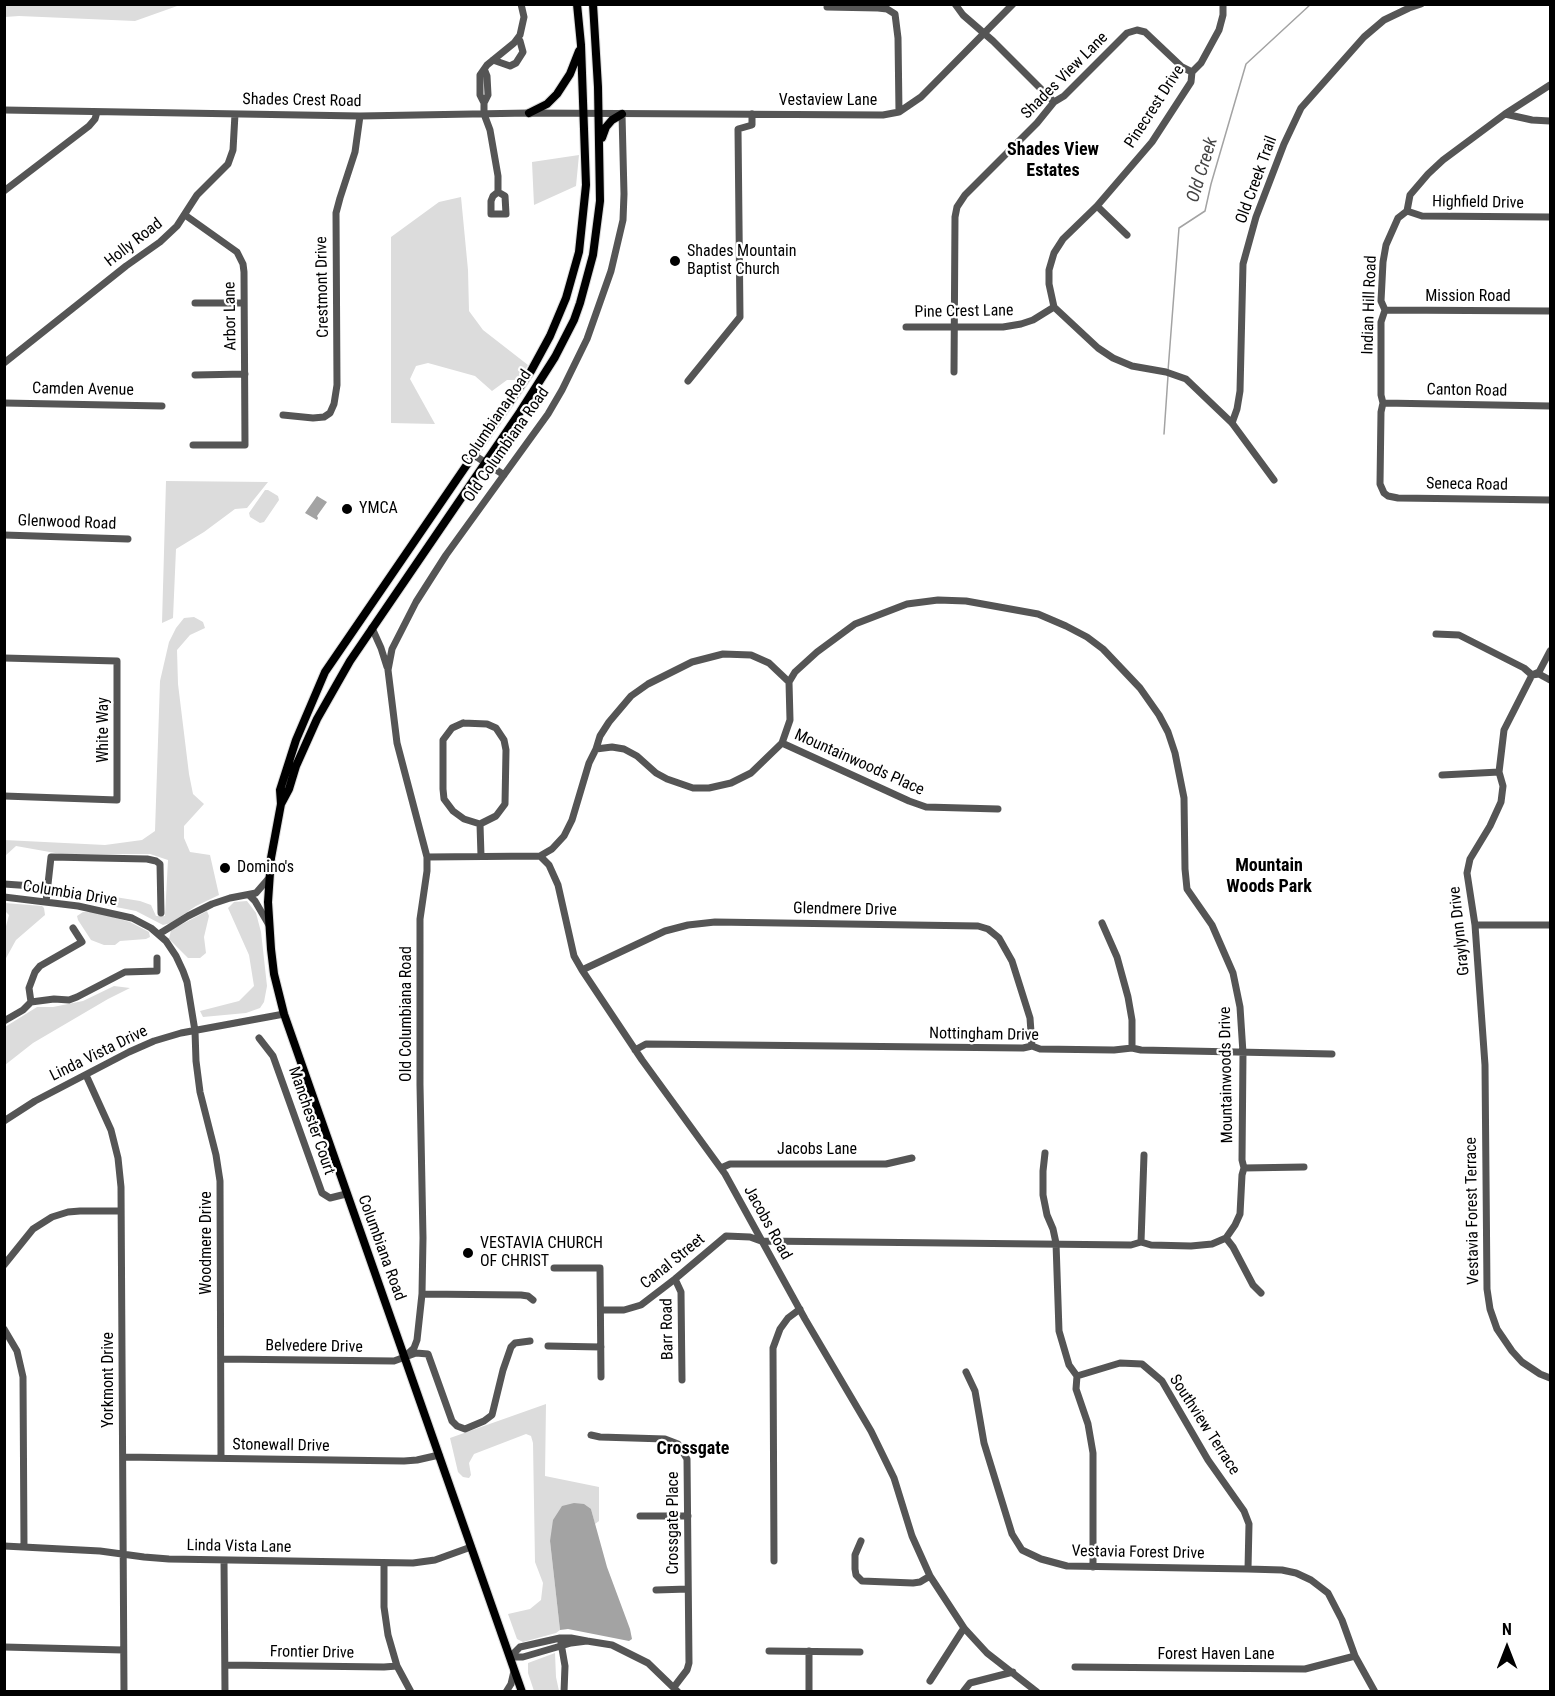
<!DOCTYPE html>
<html>
<head>
<meta charset="utf-8">
<style>
  body { margin:0 }
  #map { position:relative; width:1555px; height:1696px; overflow:hidden; background:#fff; font-family:"Roboto Condensed",sans-serif }
  canvas { display:block }
  .frame { position:absolute; inset:0; border:6px solid #000; pointer-events:none }
  .north { position:absolute; left:1477px; top:1618px; width:60px; height:60px; -webkit-text-stroke:4px #fff; paint-order:stroke; rotate:0deg; font-size:16px; font-weight:700; line-height:24px; text-align:center; color:#000 }
  .north::after { content:''; display:block; margin:auto; width:21px; height:27px; background:#000; clip-path:polygon(50% 0,100% 100%,50% 72%,0 100%) }
</style>
</head>
<body>
<div id="map">
<canvas width="1555" height="1696"></canvas>
<div class="frame"></div>
<div class="north">N</div>
</div>
<script>
const g = document.querySelector('canvas').getContext('2d');
g.lineJoin = 'round';
function paint(path, color) { g.fillStyle = color; g.fill(path, 'evenodd'); }
const shape = rows => new Path2D(rows.map(r => 'M' + r).join(''));
function stroke(path, color, width, dash) { g.strokeStyle = color; g.lineWidth = width; g.lineCap = dash ? 'butt' : 'round'; g.setLineDash(dash || []); g.stroke(path); }
function write(font, color, halo, rows, align = 'center') {
  g.font = font + ' "Roboto Condensed",sans-serif'; g.lineWidth = 4.5; g.setLineDash([]); g.textBaseline = 'middle'; g.strokeStyle = halo; g.fillStyle = color; for (const [text, x, y, turn = 0] of rows) {
    g.save(); g.translate(x, y); g.rotate((+turn || 0) * Math.PI / 180); g.textAlign = isNaN(turn) ? turn : align; if (halo) g.strokeText(text, 0, 0); g.fillText(text, 0, 0); g.restore();
  }
}
const green = shape([
  [5,4,180,4,180,5,135,21,19,16,5,17],
  [579,155,576,186,534,205,532,162],
  [461,197,468,270,469,311,483,330,528,365,519,380,507,380,492,391,475,376,428,363,416,366,410,379,435,424,391,423,391,237,439,202],
  [166,481,268,482,247,508,235,509,204,532,176,549,173,618,162,623],
  [265,490,268,490,278,496,279,500,264,522,260,523,250,517,249,513],
  [194,617,203,622,205,628,190,635,177,650,178,684,189,774,193,794,204,804,184,826,184,838,190,852,210,855,219,895,196,906,171,923,163,925,136,911,96,903,95,900,115,897,140,901,151,905,156,916,165,916,168,860,150,854,61,854,16,846,5,856,4,840,105,845,142,840,155,831,160,681,169,642,176,628,184,618],
  [247,901,256,913,261,932,267,986,264,1002,260,1008,246,1013,203,1017,200,1011,239,1001,254,986,249,955,228,908,234,902],
  [5,903,42,906,44,908,45,915,16,940,5,960,5,930,9,915,5,911],
  [207,911,209,916,204,937,206,953,200,958,188,958,169,939,171,930],
  [83,912,95,912,130,922,149,932,150,937,146,939,120,941,115,945,104,945,91,940,78,920,77,916],
  [114,986,130,988,108,999,33,1043,5,1065,5,1027,37,1007,53,1007,83,1001],
  [546,1404,545,1476,599,1487,599,1521,595,1524,591,1509,550,1541,560,1630,556,1633,523,1642,517,1639,508,1614,530,1609,541,1600,543,1583,535,1562,533,1443,531,1436,526,1434,474,1454,469,1463,471,1475,469,1478,463,1477,458,1472,450,1438],
  [555,1653,556,1677,559,1691,534,1691,528,1673,528,1663]
]);
const water = shape([
  [317,496,327,502,317,516,318,518,317,520,305,513],
  [574,1503,584,1504,591,1509,607,1567,630,1629,632,1639,629,1641,568,1629,560,1630,550,1541,553,1520,562,1506]
]);
const stream = shape([
  [1168,371,1179,228,1205,211,1211,184,1246,64,1311,4],
  [1164,434,1168,376]
]);
const minor = shape([
  [955,4,963,15,993,41,1054,102],
  [1223,4,1223,15,1219,30,1201,63,1192,72,1191,82,1152,142,1097,206,1063,239,1054,253,1049,270,1049,284,1054,307,1098,348,1113,358,1132,366,1166,372,1186,379,1232,423,1274,480],
  [827,7,878,8,887,9,895,14,898,38,899,112],
  [493,60,510,66,516,63,523,52,520,41,518,38],
  [1550,85,1505,114,1443,160,1428,174,1410,195,1407,211,1398,218,1386,245,1383,262,1381,301,1385,310,1381,322,1381,395,1383,403,1381,412,1380,484,1384,493,1388,496,1398,498,1550,500],
  [484,103,488,95,487,76,485,71],
  [4,110,360,116,529,113,883,115,899,112,921,97,1013,4],
  [1505,114,1532,120,1550,121],
  [4,191,89,126,95,119,97,112],
  [498,192,505,196,506,214,491,214,491,201,493,196,498,192,498,176,490,130,484,114,484,103,480,95,480,75,487,65,514,43,520,35,524,17,521,4],
  [1097,206,1127,235],
  [1407,211,1422,216,1550,217],
  [185,215,237,252,243,264,244,272,245,445,193,445],
  [195,303,244,303],
  [1385,310,1550,311],
  [906,327,1003,327,1021,324,1033,320,1054,307],
  [4,363,126,266,160,242,177,226,197,195,228,164,233,150,235,114],
  [954,372,955,217,957,207,965,195,1037,123,1054,102,1064,96,1127,33,1137,30,1145,32,1182,67,1192,72],
  [195,375,245,374],
  [688,381,740,317,738,129,752,125,752,114],
  [4,403,162,406],
  [1383,403,1550,406],
  [283,415,313,418,324,417,330,413,334,404,337,385,336,213,340,198,355,152,360,116],
  [1232,423,1237,409,1240,391,1243,264,1256,217,1284,144,1301,108,1364,37,1384,20,1409,8,1421,4],
  [474,455,504,475],
  [4,535,128,539],
  [372,628,381,648,387,667],
  [1436,634,1459,635,1524,668,1532,675,1539,674,1550,680],
  [1550,651,1539,672,1532,675,1504,730,1499,772,1503,786,1501,802,1490,826,1470,859,1467,873,1475,925,1485,1065,1487,1289,1490,1309,1497,1329,1512,1351,1522,1362,1540,1374,1550,1378],
  [4,658,117,661,117,800,4,796],
  [463,723,487,724,496,728,504,740,506,750,505,804,496,816,480,824,464,819,453,811,444,799,443,789,443,740,452,728,463,723],
  [782,743,909,801,926,807,998,809],
  [1442,775,1499,772],
  [480,824,481,856],
  [540,856,552,849,564,836,572,820,589,763,596,749,612,747,624,749,637,756,656,773,667,779,693,788,709,788,731,783,751,773,782,743,790,720,789,682,769,663,751,655,723,654,692,662,648,684,631,696,609,722,600,736,596,749],
  [427,857,540,856,549,865,558,885,574,956,582,970,642,1060,725,1174,805,1319,871,1431,894,1478,912,1536,930,1576,964,1628,987,1653,1037,1692],
  [4,884,47,887],
  [249,895,255,901,269,925],
  [4,897,78,906,132,918,151,928,166,941,176,956,183,971,187,982,195,1031,196,1061,200,1092,216,1155,220,1181,221,1458],
  [46,902,51,857,147,859,156,861,160,864,161,913],
  [1102,923,1117,957,1128,997,1132,1020,1132,1048],
  [1475,925,1550,925],
  [159,934,188,916,212,904,230,898,256,893,269,878],
  [582,970,665,931,688,925,715,922,978,926,988,929,999,938,1012,961,1030,1018,1032,1046],
  [31,1002,54,999,69,1000,77,997,125,972,157,971,157,958],
  [31,1002,29,988,35,972,40,966,82,942,73,928],
  [4,1021,23,1010,31,1002],
  [259,1038,273,1056,322,1193,330,1198,346,1194],
  [635,1050,646,1044,1023,1048,1032,1046,1040,1049,1114,1050,1132,1048,1141,1050,1332,1054],
  [86,1075,111,1130,118,1158,121,1187,124,1692],
  [4,1121,35,1101,129,1052,154,1041,181,1033,284,1014],
  [1045,1153,1043,1171,1043,1195,1047,1215,1053,1229,1056,1243,1059,1331,1069,1365,1077,1376,1076,1389,1088,1424,1093,1453,1093,1567],
  [721,1168,730,1164,886,1164,912,1158],
  [1244,1168,1304,1167],
  [1226,1238,1233,1247,1253,1285,1261,1293],
  [1141,1242,1144,1155],
  [4,1265,33,1229,52,1217,68,1212,80,1211,121,1211],
  [554,1268,600,1268,601,1377],
  [675,1279,681,1292,682,1380],
  [422,1294,521,1295,528,1296,533,1300],
  [601,1310,624,1310,641,1305,675,1279,726,1236,750,1237,761,1241,1131,1245,1141,1242,1151,1245,1191,1246,1212,1244,1226,1238,1235,1225,1240,1214,1242,1175,1244,1168,1242,1160,1243,1053,1240,1007,1233,973,1212,925,1187,889,1185,869,1184,798,1175,753,1168,732,1159,715,1140,688,1103,649,1087,637,1066,626,1038,614,966,601,938,600,907,604,855,624,817,652,795,672,789,682],
  [4,1329,17,1351,23,1377,24,1547],
  [548,1346,601,1347],
  [404,1357,414,1348,417,1340,422,1294,423,1238,420,1085,420,919,427,871,427,857,397,743,388,670,392,649,416,602,446,555,548,414,562,390,587,339,611,271,623,220,624,194,622,114],
  [221,1359,394,1361,416,1353,428,1354,452,1421,457,1426,465,1429,484,1421,492,1415,503,1370,511,1347,515,1343,530,1341],
  [966,1372,975,1391,984,1443,1012,1534,1022,1550,1041,1559,1067,1566,1248,1569,1282,1570,1296,1573,1311,1580,1328,1593,1342,1620,1355,1656,1375,1692],
  [1077,1376,1120,1363,1142,1364,1162,1381,1208,1460,1244,1511,1249,1524,1248,1569],
  [591,1435,600,1437,665,1439,678,1444,687,1459,689,1663,687,1670,674,1687],
  [123,1457,404,1461,417,1460,439,1455],
  [640,1516,688,1516],
  [861,1541,855,1555,855,1569,856,1575,862,1581,913,1583,920,1582,930,1576],
  [4,1546,100,1551,144,1557,169,1559,413,1563,435,1560,471,1547],
  [224,1560,225,1692],
  [774,1561,773,1348,780,1329,788,1318,800,1309],
  [384,1563,384,1607,388,1635,397,1666,411,1692],
  [656,1590,688,1589],
  [560,1638,571,1638,587,1641,571,1643,523,1657,510,1657,520,1647,560,1638],
  [587,1641,612,1645,648,1663,678,1692],
  [561,1643,565,1666,564,1692],
  [4,1647,123,1650],
  [769,1651,860,1652],
  [809,1651,809,1692],
  [225,1665,384,1667,397,1666],
  [1075,1667,1305,1669,1355,1656],
  [930,1681,964,1628],
  [506,1692,511,1684,514,1671],
  [963,1692,970,1683,1013,1672]
]);
const major = shape([
  [529,113,547,104,557,94,570,74,579,51],
  [602,138,606,127,612,120,622,114],
  [281,804,289,789,296,766,317,719,350,661,520,412,555,357,574,320,580,303,593,255,600,201,598,87,593,4],
  [522,1692,284,1014,274,974,271,949,268,902,271,858,281,804,280,790,296,740,325,672,531,371,550,336,566,298,579,252,586,185,581,45,577,4]
]);
const markers = [
  [675,261,6,"#000"],
  [347,509,6,"#000"],
  [225,868,6,"#000"],
  [468,1253,6,"#000"]
];
const streetNames = [
  ["Shades View Lane",1065,76,-45],
  ["Shades Crest Road",302,101,1],
  ["Vestaview Lane",828,101],
  ["Pinecrest Drive",1155,107,-57],
  ["Old Creek Trail",1257,180,-70],
  ["Highfield Drive",1478,203,1],
  ["Holly Road",134,243,-38],
  ["Crestmont Drive",323,287,-91],
  ["Mission Road",1468,297],
  ["Indian Hill Road",1370,305,-88],
  ["Pine Crest Lane",964,312,-1],
  ["Arbor Lane",231,316,-91],
  ["Camden Avenue",83,390,1],
  ["Canton Road",1467,391,1],
  ["Columbiana Road",497,418,-56],
  ["Old Columbiana Road",507,445,-55],
  ["Seneca Road",1467,485,1],
  ["Glenwood Road",67,523,2],
  ["White Way",104,730,-90],
  ["Mountainwoods Place",859,763,24],
  ["Columbia Drive",70,894,9],
  ["Glendmere Drive",845,910,1],
  ["Graylynn Drive",1460,931,-96],
  ["Old Columbiana Road",407,1014,-90],
  ["Nottingham Drive",984,1035,1],
  ["Linda Vista Drive",99,1054,-26],
  ["Mountainwoods Drive",1227,1075,-91],
  ["Manchester Court",311,1121,71],
  ["Jacobs Lane",817,1150],
  ["Vestavia Forest Terrace",1473,1211,-91],
  ["Jacobs Road",767,1223,61],
  ["Woodmere Drive",207,1243,-90],
  ["Columbiana Road",381,1248,70],
  ["Canal Street",673,1262,-39],
  ["Barr Road",668,1329,-91],
  ["Belvedere Drive",314,1347,1],
  ["Yorkmont Drive",109,1380,-90],
  ["Southview Terrace",1204,1425,57],
  ["Stonewall Drive",281,1446,1],
  ["Crossgate Place",674,1523,-90],
  ["Linda Vista Lane",239,1547,1],
  ["Vestavia Forest Drive",1138,1553,1],
  ["Frontier Drive",312,1653,1],
  ["Forest Haven Lane",1216,1655]
];
const poiNames = [
  ["Shades Mountain",687,252],
  ["Baptist Church",687,270],
  ["YMCA",359,509],
  ["Domino's",237,868],
  ["VESTAVIA CHURCH",480,1244],
  ["OF CHRIST",480,1262]
];
const neighbourhoodNames = [
  ["Shades View",1053,150],
  ["Estates",1053,171],
  ["Mountain",1269,866],
  ["Woods Park",1269,887],
  ["Crossgate",693,1449]
];
const waterNames = [
  ["Old Creek",1203,170,-73]
];
paint(green, '#dcdcdc');
paint(water, '#a3a3a3');
stroke(stream, '#a3a3a3', 1.5);
stroke(major, '#dbdbdb', 10);
stroke(minor, '#555', 7);
stroke(major, '#000', 8);
for (const [x, y, r, color] of markers) { const dot = new Path2D(); dot.arc(x, y, r, 0, 2 * Math.PI); g.fillStyle = color; g.fill(dot); stroke(dot, '#fff', 2); }
write('16px', '#000', '#fff', streetNames);
write('16px', '#000', '#fff', poiNames, 'left');
write('bold 18px', '#000', '#fff', neighbourhoodNames);
write('italic 18px', '#444', '#fff', waterNames);
</script>
</body>
</html>
